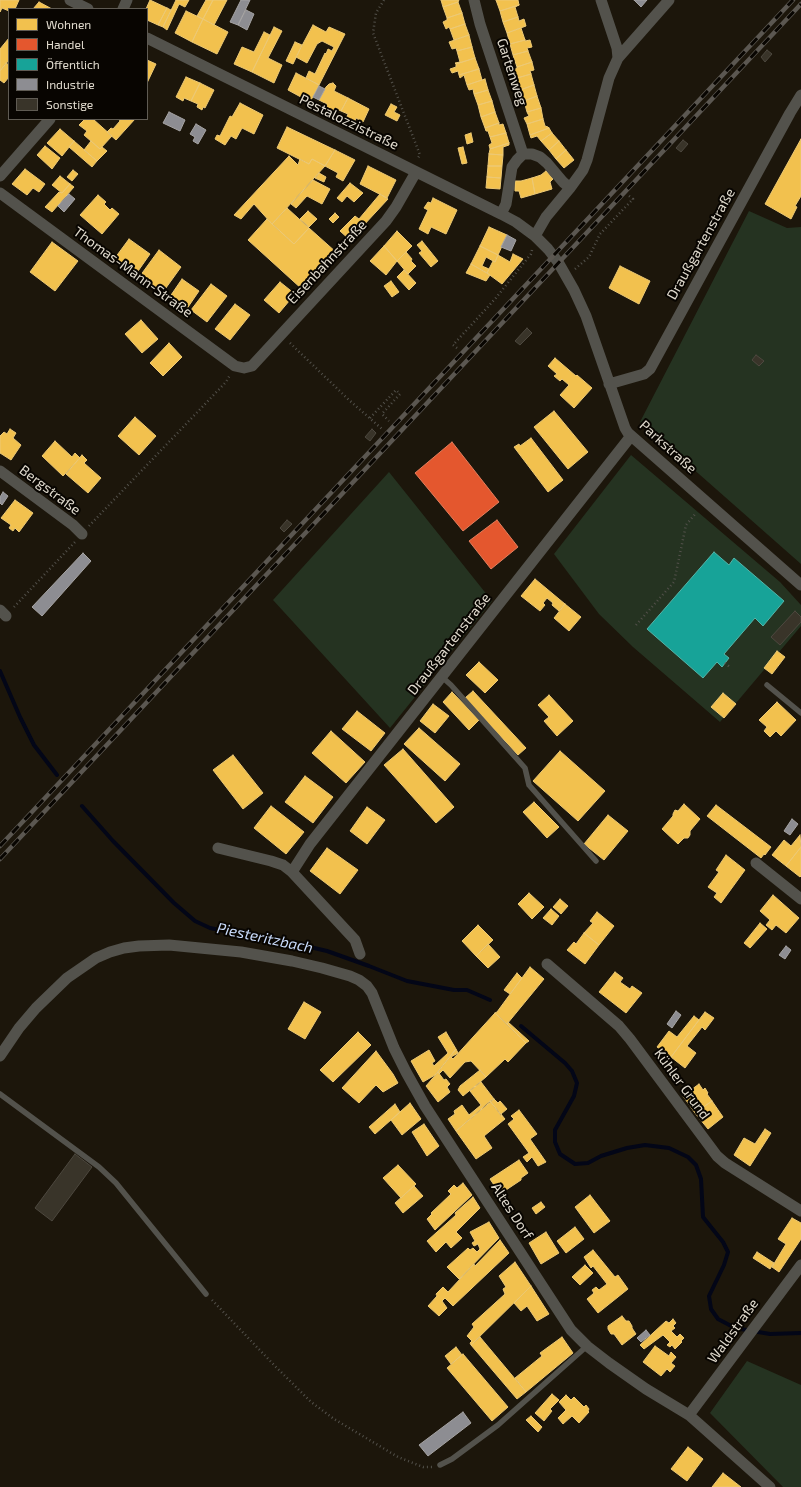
<!DOCTYPE html>
<html>
<head>
<meta charset="utf-8">
<style>
  body { margin:0 }
  #map { position:relative; width:801px; height:1487px; overflow:hidden; background:#1c160b; font-family:"Exo 2",sans-serif }
  canvas { display:block }
  .legend { position:absolute; left:8px; top:8px; width:140px; height:112px; box-sizing:border-box; background:#080501; border:1px solid #5f5b53; margin:0; padding:5px 7px; list-style:none; font-size:12px; color:#e1dbce }
  .legend li { display:flex; align-items:center; gap:8px; height:20px }
  .legend b { width:20px; border:1px solid #5f5b53 }
</style>
</head>
<body>
<div id="map">
<canvas width="801" height="1487"></canvas>
<ul class="legend">
<li><b style="height:11px;background:#f2c14e"></b>Wohnen</li>
<li><b style="height:11px;background:#e4572e"></b>Handel</li>
<li><b style="height:11px;background:#17a398"></b>Öffentlich</li>
<li><b style="height:11px;background:#8d8d92"></b>Industrie</li>
<li><b style="height:11px;background:#393429"></b>Sonstige</li>
</ul>
</div>
<script>
const g = document.querySelector('canvas').getContext('2d');
g.lineJoin = 'round';
function paint(path, color) { g.fillStyle = color; g.fill(path, 'evenodd'); }
const shape = rows => new Path2D(rows.map(r => 'M' + r).join(''));
function stroke(path, color, width, dash) { g.strokeStyle = color; g.lineWidth = width; g.lineCap = dash ? 'butt' : 'round'; g.setLineDash(dash || []); g.stroke(path); }
function write(font, color, halo, rows, align = 'center') {
  g.font = font + ' "Exo 2",sans-serif'; g.lineWidth = 4; g.setLineDash([]); g.textBaseline = 'middle'; g.strokeStyle = halo; g.fillStyle = color; for (const [text, x, y, turn = 0] of rows) {
    g.save(); g.translate(x, y); g.rotate((+turn || 0) * Math.PI / 180); g.textAlign = isNaN(turn) ? turn : align; if (halo) g.strokeText(text, 0, 0); g.fillText(text, 0, 0); g.restore();
  }
}
const green = shape([
  [749,211,787,228,801,227,801,564,640,422],
  [631,455,780,582,801,605,801,626,720,722,633,647,599,614,554,554],
  [389,472,492,601,390,728,273,600],
  [747,1361,801,1385,801,1487,783,1487,710,1413]
]);
const homes = shape([
  [0,0,19,0,15,9,9,9,9,11,2,8,0,12,0,0],
  [150,0,167,8,158,25,147,20,147,9,146,9,150,0],
  [176,0,189,0,185,7,179,4,167,30,163,27,176,0],
  [206,0,213,0,203,19,197,16,206,0],
  [213,0,227,0,214,25,203,19,213,0],
  [441,0,459,0,458,2,443,7,441,0],
  [496,0,518,0,519,5,500,11,496,0],
  [39,2,52,9,33,9,39,2],
  [458,2,462,13,447,18,443,7,458,2],
  [519,5,515,7,518,17,503,22,500,11,519,5],
  [167,8,171,10,163,27,158,25,167,8],
  [186,11,203,19,192,42,175,33,186,11],
  [462,13,465,24,450,29,449,27,446,29,443,22,447,20,447,18,462,13],
  [518,17,519,21,524,19,526,26,507,33,503,22,518,17],
  [203,19,228,32,217,54,192,42,203,19],
  [465,24,469,35,454,40,450,29,465,24],
  [313,25,326,32,329,27,345,34,319,85,306,78,309,71,315,74,325,53,326,54,328,49,332,51,334,47,322,41,317,44,307,63,296,57,313,25],
  [274,27,282,31,268,58,282,65,274,83,252,72,274,27],
  [521,28,525,40,510,44,507,33,521,28],
  [264,32,270,35,252,72,234,64,242,47,254,52,264,32],
  [469,35,472,47,457,51,456,48,452,49,449,42,469,35],
  [9,38,9,60,0,71,0,49,9,38],
  [525,40,525,41,530,40,532,47,527,48,528,51,513,55,510,44,525,40],
  [295,42,302,45,293,64,286,61,295,42],
  [472,47,475,58,456,64,455,63,460,62,457,51,472,47],
  [528,51,532,62,517,67,513,55,528,51],
  [475,58,479,69,459,75,458,71,452,73,450,69,456,67,456,64,475,58],
  [147,60,156,64,147,83,147,60],
  [532,62,534,70,530,71,531,74,517,78,514,70,517,68,517,67,532,62],
  [6,63,9,65,8,69,9,71,9,77,4,83,0,80,0,71,6,63],
  [479,69,482,80,467,85,464,75,460,78,459,75,479,69],
  [296,73,319,85,310,102,288,90,296,73],
  [531,74,534,85,520,90,517,78,531,74],
  [186,77,200,83,191,101,184,98,183,101,176,97,186,77],
  [485,79,488,90,474,94,473,89,469,90,467,85,485,79],
  [200,83,214,90,205,108,203,107,202,110,197,107,198,104,191,101,200,83],
  [333,83,336,86,334,91,348,98,341,111,335,108,332,112,325,108,327,104,319,100,326,87,329,84,333,83],
  [534,85,537,96,524,101,520,90,534,85],
  [488,90,492,101,478,105,474,94,488,90],
  [537,96,541,108,527,112,524,101,537,96],
  [348,98,369,109,363,122,356,118,354,123,346,119,348,114,341,111,348,98],
  [492,101,495,112,481,117,478,105,492,101],
  [240,103,263,115,254,134,242,128,236,139,231,136,225,145,215,139,217,135,220,136,230,116,232,117,240,103],
  [391,104,397,107,394,112,400,115,397,121,385,115,391,104],
  [541,108,543,119,527,124,524,118,529,116,527,112,541,108],
  [495,112,499,123,485,128,481,117,495,112],
  [85,119,93,119,112,136,100,149,84,135,87,131,79,125,85,119],
  [119,119,135,119,116,140,107,132,111,128,113,129,120,121,119,119],
  [543,119,545,126,548,127,549,128,530,135,527,124,543,119],
  [499,123,499,125,503,124,506,133,490,137,488,131,486,131,485,128,499,123],
  [287,127,335,150,325,166,312,159,309,164,277,148,287,127],
  [549,128,552,133,541,141,537,136,531,138,530,135,549,128],
  [60,129,74,141,62,156,47,143,60,129],
  [471,133,473,142,467,144,465,135,471,133],
  [506,133,509,143,490,149,489,145,492,143,490,137,506,133],
  [552,133,559,141,549,150,541,141,552,133],
  [801,139,801,196,795,206,797,207,791,219,765,204,801,139],
  [74,141,97,161,92,167,69,147,74,141],
  [91,141,100,149,102,147,107,151,97,161,84,150,91,141],
  [559,141,566,150,556,159,549,150,559,141],
  [509,143,509,145,503,147,503,155,489,154,490,149,509,143],
  [45,146,60,158,52,169,37,155,45,146],
  [463,147,467,163,462,164,458,148,463,147],
  [335,150,355,160,343,181,336,177,338,173,325,166,335,150],
  [566,150,574,160,564,168,556,159,566,150],
  [489,154,503,155,502,166,488,166,489,154],
  [289,156,298,165,300,159,309,164,312,159,325,166,272,224,254,204,241,219,234,215,289,156],
  [368,166,396,180,387,198,360,184,368,166],
  [488,166,502,166,501,178,487,177,488,166],
  [25,169,45,184,39,192,33,188,27,195,12,184,25,169],
  [73,170,78,174,72,181,67,177,73,170],
  [546,171,553,179,550,182,552,189,535,194,532,178,541,175,546,171],
  [319,173,326,177,324,182,315,178,319,173],
  [60,176,70,184,62,193,52,185,60,176],
  [487,177,501,178,500,189,486,188,487,177],
  [532,178,535,194,521,198,519,191,515,191,515,181,521,181,532,178],
  [313,180,330,189,322,204,307,196,296,208,291,204,313,180],
  [350,183,363,193,354,202,347,196,342,202,337,198,350,183],
  [70,184,74,187,52,212,45,207,59,192,62,193,70,184],
  [380,194,388,199,350,240,340,231,355,216,359,219,380,194],
  [98,195,106,202,104,204,110,210,112,208,119,214,102,234,80,215,98,195],
  [433,198,457,210,446,234,431,227,428,234,419,229,428,210,424,208,428,202,431,203,433,198],
  [287,208,309,228,294,244,272,224,287,208],
  [308,211,317,219,309,227,300,219,308,211],
  [335,213,339,217,333,223,329,219,335,213],
  [267,219,294,244,309,228,337,253,303,290,248,240,267,219],
  [489,227,507,235,498,255,480,246,489,227],
  [397,231,412,246,397,261,384,246,397,231],
  [129,239,150,254,136,274,115,258,129,239],
  [422,241,438,261,431,267,419,253,422,251,417,245,422,241],
  [52,242,78,261,55,291,30,272,52,242],
  [384,246,397,261,386,275,370,261,384,246],
  [480,246,498,255,495,262,486,257,482,266,489,269,487,273,471,264,480,246],
  [159,250,181,267,163,292,140,276,159,250],
  [406,252,412,259,411,261,416,266,408,274,397,261,406,252],
  [513,254,523,259,502,284,487,273,493,261,495,262,498,255,510,262,513,254],
  [471,264,490,275,486,281,466,273,471,264],
  [620,266,650,281,639,304,609,288,620,266],
  [404,270,416,283,409,290,397,277,404,270],
  [182,279,199,291,186,310,169,298,182,279],
  [391,281,399,292,392,297,384,286,391,281],
  [280,282,295,294,279,313,264,300,280,282],
  [211,284,227,296,207,322,191,310,211,284],
  [235,304,250,315,230,340,215,329,235,304],
  [141,320,158,339,142,353,125,334,141,320],
  [169,343,182,357,163,376,150,363,169,343],
  [555,358,576,376,577,375,592,388,574,408,560,395,569,385,562,379,560,381,554,376,557,374,548,366,555,358],
  [554,411,588,452,568,469,534,427,554,411],
  [135,417,156,436,139,455,118,436,135,417],
  [10,429,16,433,13,438,21,445,11,460,0,453,0,436,4,432,7,434,10,429],
  [531,438,563,480,548,492,514,447,519,444,520,446,531,438],
  [55,441,72,457,75,453,80,458,63,476,42,456,55,441],
  [82,455,87,460,84,463,101,478,88,493,66,474,82,455],
  [15,500,33,513,19,532,15,528,13,531,9,528,11,525,1,518,15,500],
  [535,579,565,604,559,611,552,605,553,603,547,598,543,603,545,605,540,611,521,596,535,579],
  [565,604,581,617,569,631,554,618,565,604],
  [777,651,785,657,772,674,764,668,777,651],
  [479,662,498,680,485,693,466,675,479,662],
  [473,691,526,748,518,755,465,698,473,691],
  [452,692,479,720,469,730,443,702,452,692],
  [723,693,736,704,724,718,711,707,723,693],
  [549,695,573,721,557,736,544,721,549,717,538,705,549,695],
  [777,702,796,720,781,736,776,731,770,737,764,731,767,727,759,720,777,702],
  [433,704,449,716,435,733,420,721,433,704],
  [357,711,385,733,371,751,342,729,357,711],
  [419,728,460,764,445,781,404,744,419,728],
  [331,731,365,762,346,783,312,753,331,731],
  [403,749,454,807,436,823,384,765,403,749],
  [560,751,605,791,578,821,533,781,560,751],
  [233,755,263,793,243,809,213,770,233,755],
  [305,776,333,797,313,823,285,802,305,776],
  [534,802,559,827,547,838,523,812,534,802],
  [684,804,700,819,690,831,690,835,688,838,684,838,678,844,662,829,673,816,673,814,675,810,678,811,684,804],
  [716,805,771,847,765,855,764,854,761,858,707,816,716,805],
  [271,806,304,832,286,854,254,828,271,806],
  [367,807,385,820,367,844,350,831,367,807],
  [608,815,628,831,604,860,584,844,608,815],
  [800,835,801,847,786,866,772,855,784,840,791,846,800,835],
  [801,847,801,876,800,877,786,866,801,847],
  [327,848,358,870,340,894,310,871,327,848],
  [726,855,745,870,721,903,714,897,717,893,708,887,719,872,716,870,726,855],
  [529,893,544,907,532,919,518,904,529,893],
  [773,895,799,918,786,933,776,925,772,930,766,925,770,920,760,911,773,895],
  [560,899,568,906,561,914,553,907,560,899],
  [551,909,559,916,552,925,543,918,551,909],
  [597,912,614,926,599,945,584,933,593,923,590,921,597,912],
  [760,923,767,929,750,948,744,943,760,923],
  [478,925,493,940,476,956,462,941,478,925],
  [584,933,599,945,585,964,567,950,574,942,576,944,584,933],
  [488,944,500,957,488,968,476,956,488,944],
  [530,967,544,979,507,1024,495,1013,497,1012,530,967],
  [615,972,623,978,620,982,630,989,632,986,642,993,626,1013,599,992,615,972],
  [517,973,522,978,510,994,504,990,517,973],
  [304,1002,321,1012,305,1039,288,1029,304,1002],
  [705,1012,714,1018,705,1030,702,1027,687,1046,696,1053,685,1068,671,1057,705,1012],
  [495,1013,526,1043,508,1062,505,1059,486,1077,471,1061,465,1062,450,1078,443,1070,439,1074,438,1072,456,1049,458,1053,451,1057,453,1059,495,1013],
  [694,1016,699,1020,671,1057,657,1047,669,1031,677,1037,694,1016],
  [508,1022,529,1041,526,1043,507,1024,508,1022],
  [358,1032,371,1045,333,1082,320,1070,358,1032],
  [446,1032,456,1049,435,1075,423,1082,411,1061,429,1050,435,1061,432,1063,434,1066,448,1053,438,1037,446,1032],
  [376,1051,393,1074,398,1083,383,1092,376,1085,359,1103,342,1088,376,1051],
  [480,1070,486,1077,463,1096,458,1090,460,1086,480,1070],
  [438,1072,444,1080,446,1079,450,1084,447,1087,450,1092,438,1102,426,1086,438,1072],
  [481,1082,494,1099,456,1131,448,1119,455,1114,454,1111,462,1105,469,1115,481,1105,470,1091,481,1082],
  [699,1084,703,1090,705,1088,708,1093,707,1094,712,1101,695,1113,683,1096,699,1084],
  [494,1099,498,1103,500,1101,507,1109,501,1114,502,1117,490,1101,494,1099],
  [490,1101,505,1119,484,1136,492,1148,476,1159,456,1131,490,1101],
  [712,1101,723,1117,708,1129,695,1113,712,1101],
  [410,1103,421,1119,402,1135,391,1120,410,1103],
  [395,1104,400,1112,375,1134,369,1127,395,1104],
  [519,1110,537,1134,530,1139,546,1162,538,1166,532,1157,527,1162,523,1157,529,1153,508,1124,514,1119,511,1116,519,1110],
  [424,1124,439,1146,427,1156,412,1132,424,1124],
  [765,1129,771,1133,750,1166,734,1155,744,1138,755,1144,765,1129],
  [519,1160,528,1173,521,1178,521,1180,500,1194,490,1179,519,1160],
  [398,1165,416,1184,401,1198,383,1178,398,1165],
  [463,1183,472,1195,435,1230,427,1219,432,1214,431,1213,451,1194,448,1191,454,1185,457,1188,463,1183],
  [414,1186,423,1196,403,1213,395,1203,414,1186],
  [590,1195,610,1221,594,1233,575,1207,590,1195],
  [473,1197,480,1208,456,1232,462,1238,451,1248,446,1242,436,1252,427,1241,456,1215,455,1213,473,1197],
  [541,1202,545,1207,536,1214,532,1208,541,1202],
  [792,1218,801,1223,801,1239,779,1272,772,1267,786,1244,778,1239,792,1218],
  [489,1222,499,1238,459,1279,447,1267,468,1248,470,1250,473,1248,477,1252,480,1249,478,1244,474,1246,472,1243,475,1241,470,1232,489,1222],
  [575,1227,584,1239,566,1253,557,1241,575,1227],
  [546,1232,559,1253,541,1264,529,1243,546,1232],
  [500,1240,509,1253,453,1306,445,1298,442,1301,447,1308,439,1316,428,1306,437,1296,436,1294,443,1287,448,1292,474,1264,475,1266,500,1240],
  [593,1250,615,1277,618,1275,628,1289,598,1313,587,1299,594,1293,592,1290,596,1287,599,1290,607,1284,593,1266,591,1268,584,1257,593,1250],
  [757,1252,774,1263,770,1269,753,1258,757,1252],
  [515,1262,531,1286,471,1345,470,1343,472,1341,467,1336,474,1327,472,1324,505,1294,503,1289,506,1287,499,1276,515,1262],
  [585,1265,593,1273,580,1285,572,1277,585,1265],
  [531,1286,549,1314,537,1321,527,1306,521,1311,514,1303,531,1286],
  [622,1316,626,1321,629,1321,632,1326,632,1328,636,1334,622,1345,614,1334,611,1334,608,1329,608,1326,622,1316],
  [673,1319,676,1323,673,1326,675,1328,671,1331,677,1337,680,1334,684,1338,681,1341,682,1342,675,1349,672,1345,670,1347,667,1345,670,1342,663,1335,644,1349,640,1345,666,1321,669,1323,673,1319],
  [480,1337,526,1392,517,1399,471,1345,480,1337],
  [562,1337,573,1353,526,1392,515,1378,542,1356,540,1353,562,1337],
  [655,1346,669,1356,671,1352,676,1357,671,1363,675,1366,670,1372,667,1369,661,1376,643,1362,655,1346],
  [456,1347,462,1355,451,1364,445,1356,456,1347],
  [463,1354,508,1407,492,1421,447,1368,463,1354],
  [552,1394,559,1400,550,1409,552,1411,544,1421,535,1413,552,1394],
  [566,1395,571,1400,574,1397,584,1407,586,1405,589,1409,588,1411,589,1412,579,1423,572,1416,563,1424,558,1418,566,1410,559,1402,566,1395],
  [531,1416,542,1427,538,1432,526,1420,531,1416],
  [688,1447,703,1459,687,1481,671,1469,688,1447],
  [723,1473,741,1487,712,1487,723,1473]
]);
const shops = shape([
  [452,442,499,502,463,531,415,473,452,442],
  [497,520,518,547,491,569,469,541,497,520]
]);
const public = shape([
  [714,552,729,565,734,558,784,601,763,626,755,618,724,654,729,658,722,667,717,662,703,678,647,629,714,552]
]);
const industry = shape([
  [241,0,250,0,238,25,230,22,241,0],
  [634,0,647,0,641,7,634,0],
  [246,10,254,14,247,30,238,25,246,10],
  [319,86,325,89,319,100,313,97,319,86],
  [169,112,185,120,180,131,163,123,169,112],
  [196,124,206,130,198,144,193,141,195,137,190,134,196,124],
  [69,194,75,199,64,212,58,206,69,194],
  [507,235,516,240,511,251,501,247,507,235],
  [3,492,8,496,2,505,0,503,0,497,3,492],
  [83,553,91,561,42,616,32,607,83,553],
  [792,819,798,824,790,835,784,831,792,819],
  [786,946,791,950,785,959,779,955,786,946],
  [676,1011,681,1015,672,1028,667,1024,676,1011],
  [646,1330,650,1335,641,1342,637,1338,646,1330],
  [463,1412,471,1423,428,1456,419,1445,463,1412]
]);
const stream = shape([
  [0,671,20,717,34,745,57,775],
  [82,806,113,841,174,903,195,921,210,928,220,930,250,935,277,942,284,941,327,951,369,966,407,981,454,990,467,990,490,1000],
  [521,1026,565,1063,572,1071,577,1083,574,1096,555,1130,555,1142,560,1154,575,1164,588,1163,601,1156,627,1148,645,1145,669,1148,688,1157,696,1165,701,1179,703,1217,723,1242,728,1252,724,1265,709,1296,711,1309,718,1319,735,1328,770,1334,801,1333]
]);
const building = shape([
  [767,50,772,54,765,62,761,57,767,50],
  [683,140,688,144,681,152,676,148,683,140],
  [527,328,532,333,520,345,515,341,527,328],
  [756,355,764,361,759,366,752,360,756,355],
  [372,429,376,433,370,441,365,437,372,429],
  [287,520,292,524,284,532,280,528,287,520],
  [795,611,801,617,801,622,780,645,771,637,795,611],
  [75,1154,92,1167,52,1221,35,1208,75,1154]
]);
const path = shape([
  [384,0,376,13,373,33,420,155,417,159],
  [575,269,589,257,600,234,633,199,629,196],
  [290,343,349,400,382,429],
  [457,348,453,345,495,299,531,254,532,250],
  [370,418,396,390,400,394,382,414,389,421],
  [89,526,226,382,230,375],
  [14,607,75,542],
  [636,625,674,582,686,525,696,513],
  [725,663,731,668],
  [212,1300,274,1365,311,1402,334,1419,398,1457,423,1467,432,1467]
]);
const lane = shape([
  [442,677,451,685,525,768,529,785,596,861],
  [767,685,801,713],
  [0,1094,99,1167,116,1183,206,1294],
  [440,1465,452,1459,498,1425,587,1346]
]);
const street = shape([
  [70,0,88,9],
  [474,0,480,24,523,154],
  [601,0,617,48,618,58],
  [123,9,127,0],
  [147,38,501,214,516,222,535,236,548,249,558,262,574,290,586,316,625,428,628,433,801,585],
  [0,176,50,119],
  [0,193,235,366,244,368,252,366,386,221,396,207,416,172],
  [501,214,506,204,512,167,517,160,523,154,532,154,540,157,547,163,563,182,570,188],
  [535,236,546,217,570,188,583,170,587,160,609,78,618,58,669,0],
  [609,384,644,374,650,369,790,113,801,95],
  [0,471,73,525,82,534],
  [0,610,6,616],
  [218,848,271,861,283,865,292,872,355,940,360,954],
  [756,863,801,899],
  [292,872,310,844,631,436],
  [547,964,619,1026,630,1039,717,1156,725,1163,801,1211],
  [0,1056,19,1028,36,1008,67,978,96,958,110,952,124,948,139,946,169,945,241,952,292,961,322,968,350,976,359,980,367,986,372,993,394,1048,406,1072,425,1106,571,1330,587,1346,609,1363,646,1389,689,1415,770,1487],
  [689,1415,801,1265]
]);
const rail = shape([
  [0,846,793,0],
  [0,859,801,4]
]);
const streetNames = [
  ["Gartenweg",512,72,72],
  ["Pestalozzistraße",349,122,26],
  ["Draußgartenstraße",701,244,-61],
  ["Eisenbahnstraße",327,262,-47],
  ["Thomas-Mann-Straße",133,272,36],
  ["Parkstraße",668,447,42],
  ["Bergstraße",50,490,37],
  ["Draußgartenstraße",449,644,-52],
  ["Kühler Grund",682,1084,54],
  ["Altes Dorf",512,1211,57],
  ["Waldstraße",733,1331,-54]
];
const waterNames = [
  ["Piesteritzbach",265,938,12]
];
paint(green, '#253321');
paint(homes, '#f2c14e');
stroke(homes, '#edc974', 1);
paint(shops, '#e4572e');
stroke(shops, '#e37f5e', 1);
paint(public, '#17a398');
stroke(public, '#54b4a8', 1);
paint(industry, '#8d8d92');
stroke(industry, '#a6a4a4', 1);
stroke(stream, '#030617', 4);
paint(building, '#393429');
stroke(building, '#4d483f', 1);
stroke(path, '#53514b', 2.5, [1, 3]);
stroke(lane, '#53524c', 5.5);
stroke(street, '#53524c', 11);
stroke(rail, '#5b5751', 4.5);
stroke(rail, '#080501', 3, [9]);
write('14px', '#e1dbce', '#080501', streetNames);
write('italic 15px', '#cadcfc', '#080501', waterNames);
</script>
</body>
</html>
